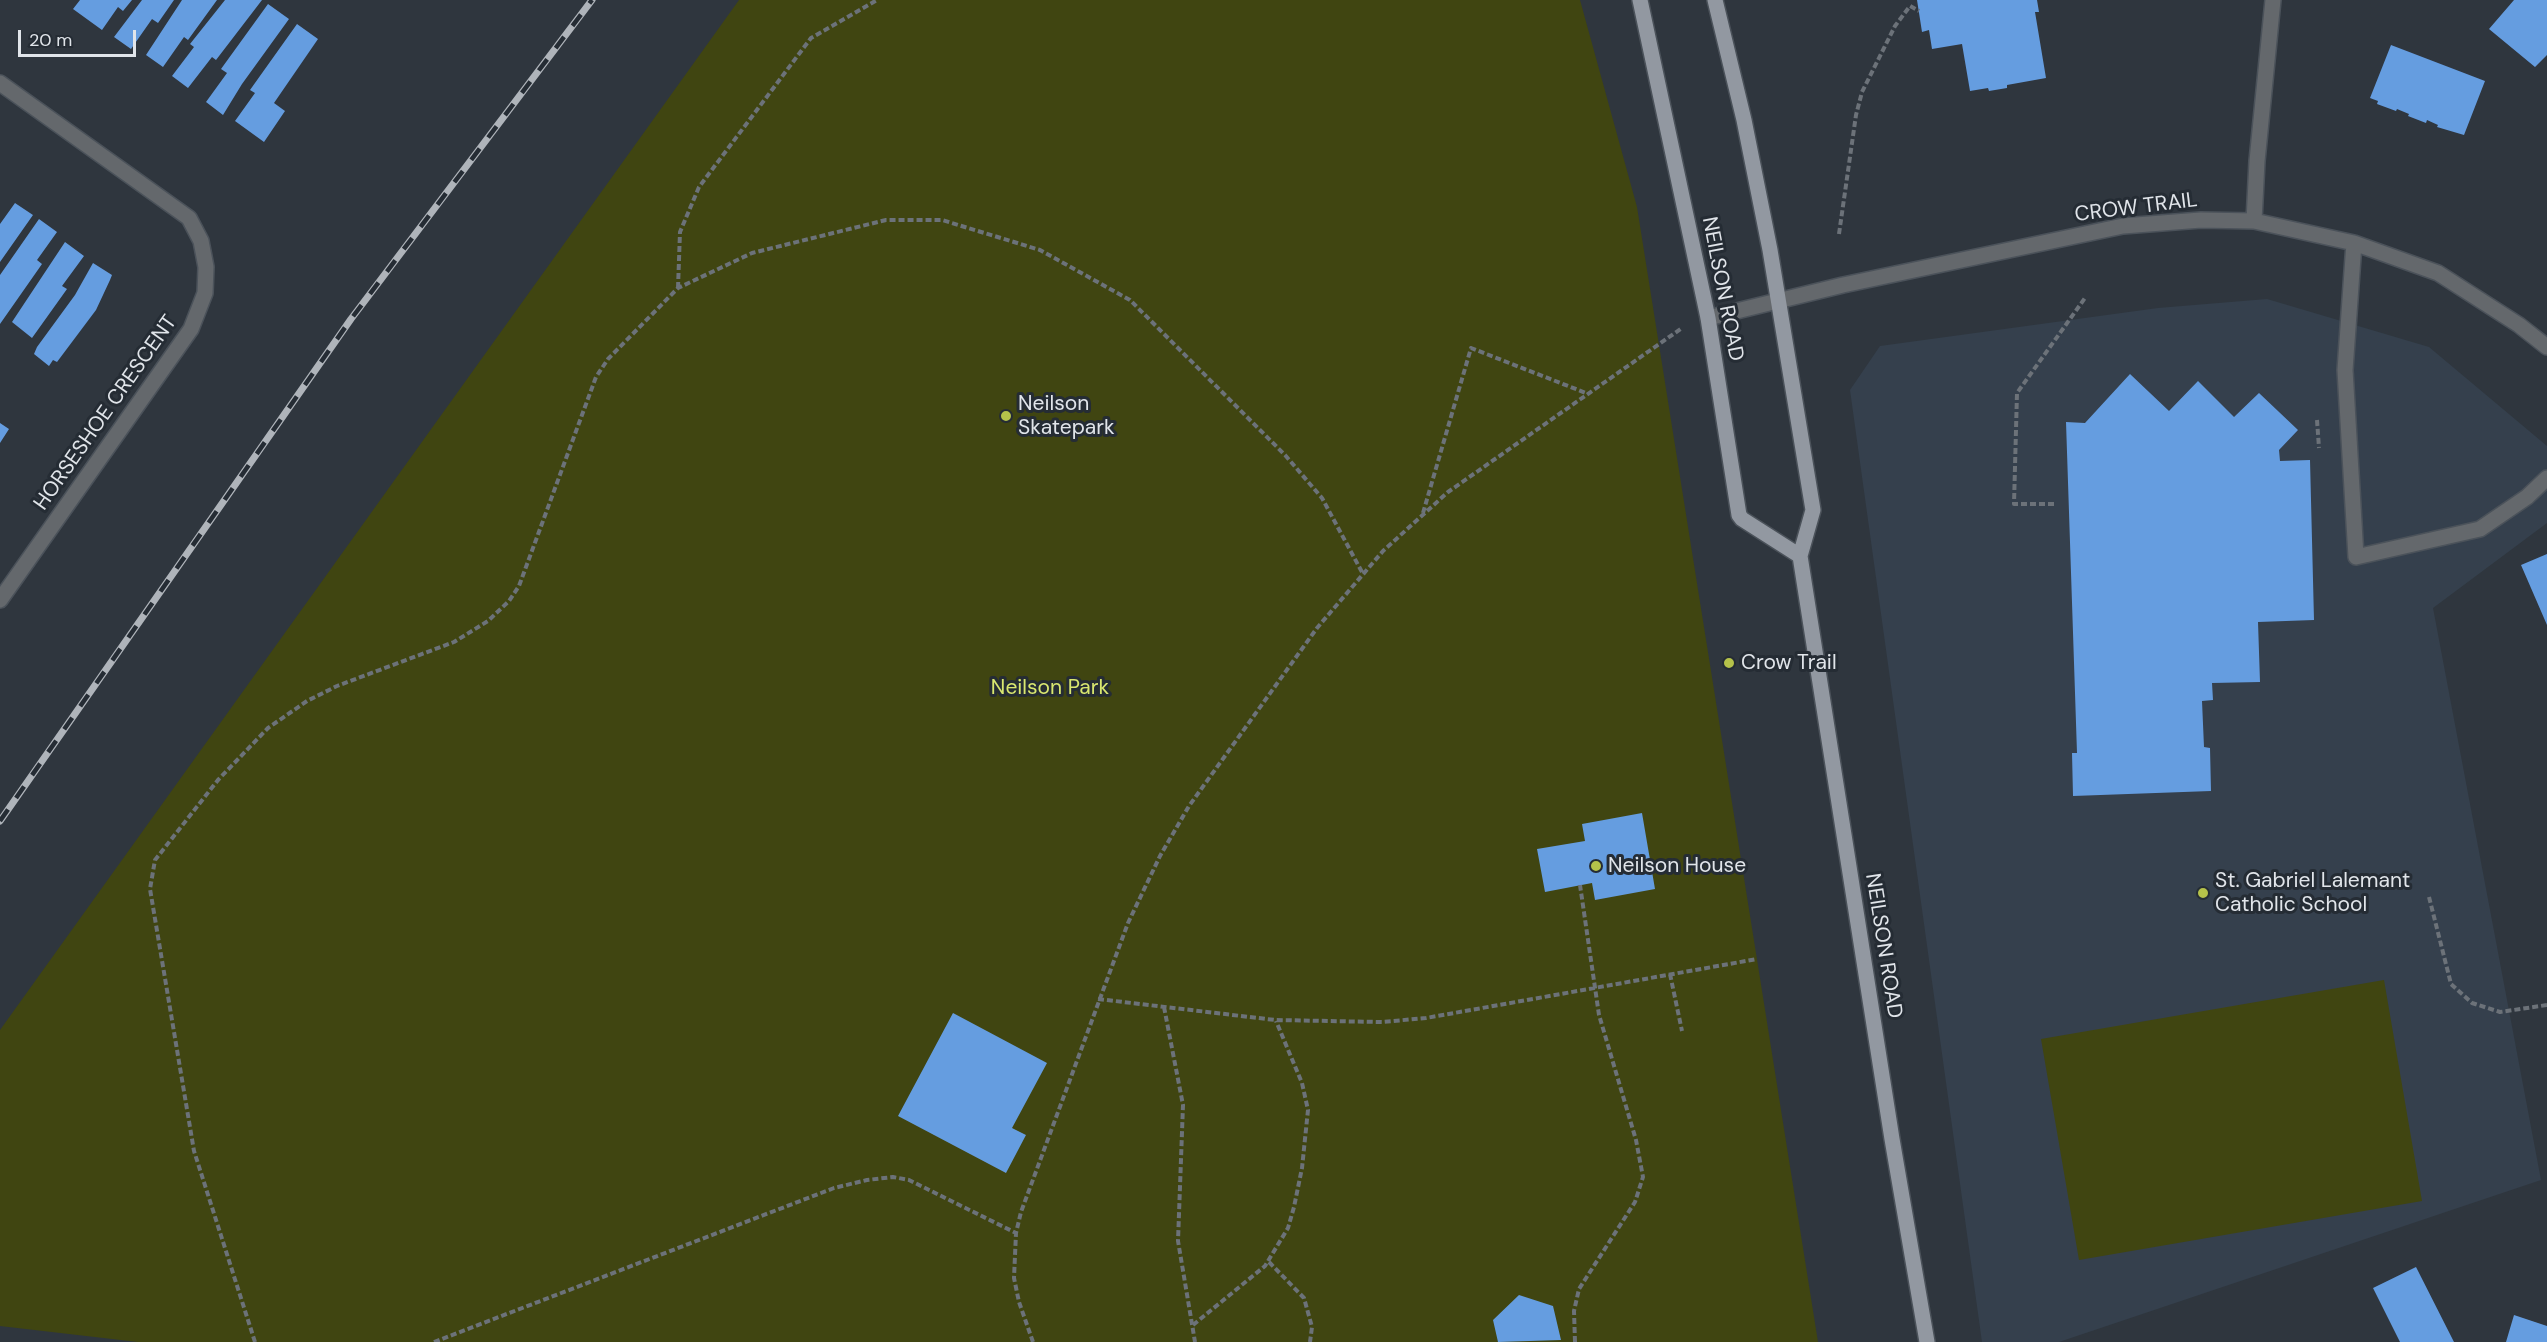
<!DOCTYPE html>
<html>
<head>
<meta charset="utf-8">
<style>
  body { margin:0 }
  #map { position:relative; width:2547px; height:1342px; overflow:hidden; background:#2f363e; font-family:"DM Sans",sans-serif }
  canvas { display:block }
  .scale { position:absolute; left:18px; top:30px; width:118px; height:27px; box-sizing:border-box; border:3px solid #e1e5ea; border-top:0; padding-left:8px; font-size:18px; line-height:21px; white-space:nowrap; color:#e1e5ea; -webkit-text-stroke:4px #252c34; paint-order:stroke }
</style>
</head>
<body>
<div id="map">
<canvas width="2547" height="1342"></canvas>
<div class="scale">20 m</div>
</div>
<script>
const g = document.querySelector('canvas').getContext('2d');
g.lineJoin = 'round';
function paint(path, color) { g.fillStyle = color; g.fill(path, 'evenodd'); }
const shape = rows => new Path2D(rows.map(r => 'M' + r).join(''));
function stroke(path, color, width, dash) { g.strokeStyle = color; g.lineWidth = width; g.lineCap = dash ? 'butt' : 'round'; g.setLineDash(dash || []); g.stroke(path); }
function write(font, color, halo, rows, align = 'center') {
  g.font = font + ' "DM Sans",sans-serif'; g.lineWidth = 6; g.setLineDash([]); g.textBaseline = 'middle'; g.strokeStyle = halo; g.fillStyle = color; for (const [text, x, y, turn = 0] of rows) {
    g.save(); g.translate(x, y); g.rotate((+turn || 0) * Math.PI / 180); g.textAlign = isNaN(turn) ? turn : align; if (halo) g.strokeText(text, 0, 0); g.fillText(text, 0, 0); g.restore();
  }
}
const built = shape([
  [2267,299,2429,347,2547,446,2547,523,2433,608,2541,1180,2059,1342,1982,1342,1850,390,1880,346,2158,308]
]);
const green = shape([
  [739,0,1580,0,1637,207,1818,1342,138,1342,0,1326,0,1030],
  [2384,980,2422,1201,2079,1260,2041,1039]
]);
const building = shape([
  [80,0,132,0,123,11,118,7,102,30,73,9],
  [142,0,174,0,158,23,152,19,131,49,114,37],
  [182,0,217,0,188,40,184,37,163,67,146,55],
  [225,0,262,0,216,60,212,57,188,88,172,76,194,47,190,44],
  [1917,0,2037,0,2039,12,2035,12,2046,78,2007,85,2007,88,1989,91,1988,88,1970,91,1962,44,1932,49,1929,30,1922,32],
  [2514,0,2547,0,2547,55,2535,67,2489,29],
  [268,4,289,19,242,84,223,115,206,102,227,73,221,69],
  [297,24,318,39,274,103,285,111,264,142,235,121,255,93,250,90],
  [2391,45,2485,81,2464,135,2437,127,2438,125,2427,120,2426,123,2408,116,2409,114,2397,109,2396,111,2377,104,2378,101,2370,98],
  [15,203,33,215,0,262,0,224],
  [39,219,57,232,37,260,42,264,0,324,0,275],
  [65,242,84,256,62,286,67,289,32,338,12,322],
  [93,263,112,275,110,280,96,310,57,362,53,360,49,366,34,354,37,347,75,295],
  [2130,374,2169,411,2198,381,2234,417,2259,393,2298,430,2279,450,2280,461,2310,460,2314,620,2258,622,2260,682,2212,683,2213,700,2202,701,2204,747,2210,748,2211,791,2073,796,2072,753,2077,753,2066,422,2085,423],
  [0,423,9,429,0,443],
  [2547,554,2547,625,2521,565],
  [1642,813,1655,889,1595,900,1592,883,1545,892,1537,849,1585,841,1582,824],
  [953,1013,1047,1063,1012,1128,1026,1135,1006,1173,898,1116],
  [2416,1267,2454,1342,2400,1342,2373,1288],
  [1519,1295,1553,1306,1561,1340,1498,1342,1493,1320],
  [2514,1315,2547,1326,2547,1342,2506,1342]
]);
const path = shape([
  [1839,234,1856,115,1862,92,1895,26,1910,6,1919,11],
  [678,288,680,232,699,187,811,38,877,0],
  [2317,420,2319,448],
  [2054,504,2014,504,2017,393,2085,298],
  [1423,513,1471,348,1586,393],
  [2429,897,2451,984,2472,1003,2500,1012,2547,1005],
  [1670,974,1682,1031],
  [1098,999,1275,1020,1382,1022,1426,1018,1757,959],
  [1164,1007,1183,1105,1178,1241,1195,1342],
  [1269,1262,1304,1298,1312,1327,1310,1342],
  [1193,1325,1265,1266,1288,1228,1294,1207,1302,1168,1308,1110,1302,1083,1276,1021],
  [255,1342,194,1151,150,889,155,860,218,780,268,728,307,701,337,686,454,642,488,621,509,601,519,586,596,377,608,359,678,288,752,253,886,220,942,220,1040,250,1130,300,1285,455,1322,498,1363,574],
  [434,1342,834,1188,867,1180,893,1177,909,1180,1016,1233],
  [1033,1342,1019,1302,1014,1278,1016,1233,1021,1212,1128,923,1160,856,1189,806,1317,628,1383,551,1448,492,1682,328],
  [1575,1342,1574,1311,1579,1289,1635,1202,1643,1177,1636,1140,1599,1015,1580,885]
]);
const minor = shape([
  [0,83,189,218,201,241,206,267,205,293,191,329,0,600],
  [2254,221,2257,161,2273,0],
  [2354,243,2345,370,2356,557,2480,529,2527,497,2547,478],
  [1708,318,1843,285,2123,226,2201,220,2254,221,2354,243,2438,273,2519,325,2547,347]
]);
const major = shape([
  [1640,0,1708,318,1739,515,1742,519,1800,556],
  [1715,0,1744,120,1770,250,1813,510,1800,556,1892,1139,1927,1342]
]);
const rail = shape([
  [0,821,351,319,592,0]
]);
const markers = [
  [1006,416,6,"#b5c24a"],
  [1729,663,6,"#b5c24a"],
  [1596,866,6,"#b5c24a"],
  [2203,893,6,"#b5c24a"]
];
const streetNames = [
  ["CROW TRAIL",2136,208,-7],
  ["NEILSON ROAD",1722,289,79],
  ["HORSESHOE CRESCENT",106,413,-55],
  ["NEILSON ROAD",1883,946,81]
];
const poiNames = [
  ["Neilson",1018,404],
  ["Skatepark",1018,428],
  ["Crow Trail",1741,663],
  ["Neilson House",1608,866],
  ["St. Gabriel Lalemant",2215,881],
  ["Catholic School",2215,905]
];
const parkNames = [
  ["Neilson Park",1050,688]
];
paint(built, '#35404d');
paint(green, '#404511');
paint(building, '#659de0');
stroke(minor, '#4b525a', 18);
stroke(major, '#4b525a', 18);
stroke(path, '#6c7279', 4, [6, 3]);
stroke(minor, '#64686c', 15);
stroke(major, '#9298a1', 15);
stroke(rail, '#afb4ba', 7);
stroke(rail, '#252c34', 4.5, [14]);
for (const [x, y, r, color] of markers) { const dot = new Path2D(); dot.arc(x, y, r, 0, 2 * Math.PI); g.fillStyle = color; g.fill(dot); stroke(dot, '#252c34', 2); }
write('21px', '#e1e5ea', '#252c34', streetNames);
write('21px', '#e1e5ea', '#252c34', poiNames, 'left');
write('21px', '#d9e76f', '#252c34', parkNames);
</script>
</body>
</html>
